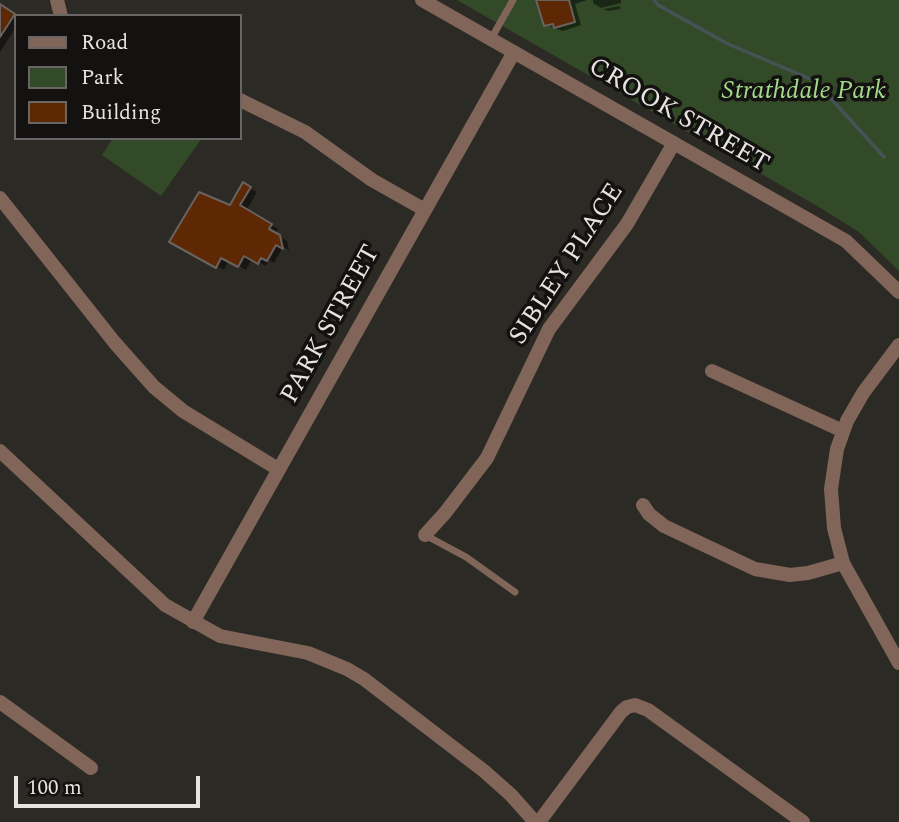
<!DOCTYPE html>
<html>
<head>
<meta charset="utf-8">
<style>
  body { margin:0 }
  #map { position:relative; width:899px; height:822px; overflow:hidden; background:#2c2a25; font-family:Spectral,serif }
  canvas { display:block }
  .legend { position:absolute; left:14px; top:14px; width:228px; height:126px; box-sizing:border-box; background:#131210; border:2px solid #676664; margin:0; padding:9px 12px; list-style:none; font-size:21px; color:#e6e4e1 }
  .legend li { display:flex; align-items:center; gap:14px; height:35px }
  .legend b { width:35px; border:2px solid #676664 }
  .scale { position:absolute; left:14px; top:776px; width:186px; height:32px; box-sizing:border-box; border:4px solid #e6e4e1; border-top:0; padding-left:9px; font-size:21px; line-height:24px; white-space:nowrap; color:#e6e4e1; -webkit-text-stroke:5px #131210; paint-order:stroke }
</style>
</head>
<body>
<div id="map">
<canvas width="899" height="822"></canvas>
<ul class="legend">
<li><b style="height:9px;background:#806558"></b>Road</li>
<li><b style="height:19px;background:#334a28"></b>Park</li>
<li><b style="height:19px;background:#5e2804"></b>Building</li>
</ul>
<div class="scale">100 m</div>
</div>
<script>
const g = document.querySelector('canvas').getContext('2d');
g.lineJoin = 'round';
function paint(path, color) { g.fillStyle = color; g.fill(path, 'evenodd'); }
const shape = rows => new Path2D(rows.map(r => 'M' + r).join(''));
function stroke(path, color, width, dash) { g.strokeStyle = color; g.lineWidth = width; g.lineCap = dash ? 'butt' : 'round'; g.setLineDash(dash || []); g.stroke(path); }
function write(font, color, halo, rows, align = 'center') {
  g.font = font + ' Spectral,serif'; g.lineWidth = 7; g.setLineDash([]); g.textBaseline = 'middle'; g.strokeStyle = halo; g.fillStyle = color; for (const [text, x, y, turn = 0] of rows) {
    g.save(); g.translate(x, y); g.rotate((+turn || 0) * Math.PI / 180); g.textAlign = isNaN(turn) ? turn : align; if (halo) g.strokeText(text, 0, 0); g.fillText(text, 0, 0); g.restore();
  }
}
const green = shape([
  [457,0,899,0,899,271,859,232,819,207],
  [113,138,202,138,161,196,102,155]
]);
const shadow = shape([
  [538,0,587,0,575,4,581,25,563,31,546,25],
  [593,0,621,0,621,3,601,8,593,3],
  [0,5,16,16,16,27,0,52],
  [620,6,620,9,608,11,604,9],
  [244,185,257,192,246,211,278,229,275,234,287,241,289,250,283,247,274,263,269,260,266,266,252,259,246,270,229,260,224,270,171,241,230,208]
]);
const stream = shape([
  [654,0,658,5,728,44,815,81,884,157]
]);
const building = shape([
  [536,0,569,0,575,22,554,28,553,24,544,26,536,0],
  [0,4,15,14,0,37,0,4],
  [243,182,251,187,240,205,272,224,269,229,280,235,283,249,276,245,267,261,261,258,258,264,244,256,238,267,221,258,216,268,169,242,199,192,230,205,243,182]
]);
const lane = shape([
  [491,39,513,0],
  [425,535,466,557,515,592]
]);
const street = shape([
  [57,0,61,16],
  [422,0,846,241,899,292],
  [240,100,305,132,372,180,425,210],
  [0,198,115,343,154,387,183,411,278,469],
  [899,345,863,393,847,421,837,449,831,489,834,528,843,563,899,663],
  [712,371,843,431],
  [0,451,165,605,220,636,308,653,347,669,364,679,484,771,511,795,535,822],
  [643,505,649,514,664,526,755,569,790,575,808,573,843,563],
  [425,535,445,513,487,458,549,329,627,224,674,143],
  [193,622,514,52],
  [0,702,91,768],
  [539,822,621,712,627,707,635,705,648,710,803,822]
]);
const parkNames = [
  ["Strathdale Park",804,93]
];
const streetNames = [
  ["CROOK STREET",678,117,30],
  ["SIBLEY PLACE",568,265,-57],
  ["PARK STREET",332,325,-61]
];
paint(green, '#334a28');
paint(shadow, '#0007');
stroke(stream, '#455357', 3.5);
paint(building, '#5e2804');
stroke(building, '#696360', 2);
stroke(lane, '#806558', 7);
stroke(street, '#806558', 14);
write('italic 26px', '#a1d889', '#131210', parkNames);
write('26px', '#e6e4e1', '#131210', streetNames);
</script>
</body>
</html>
